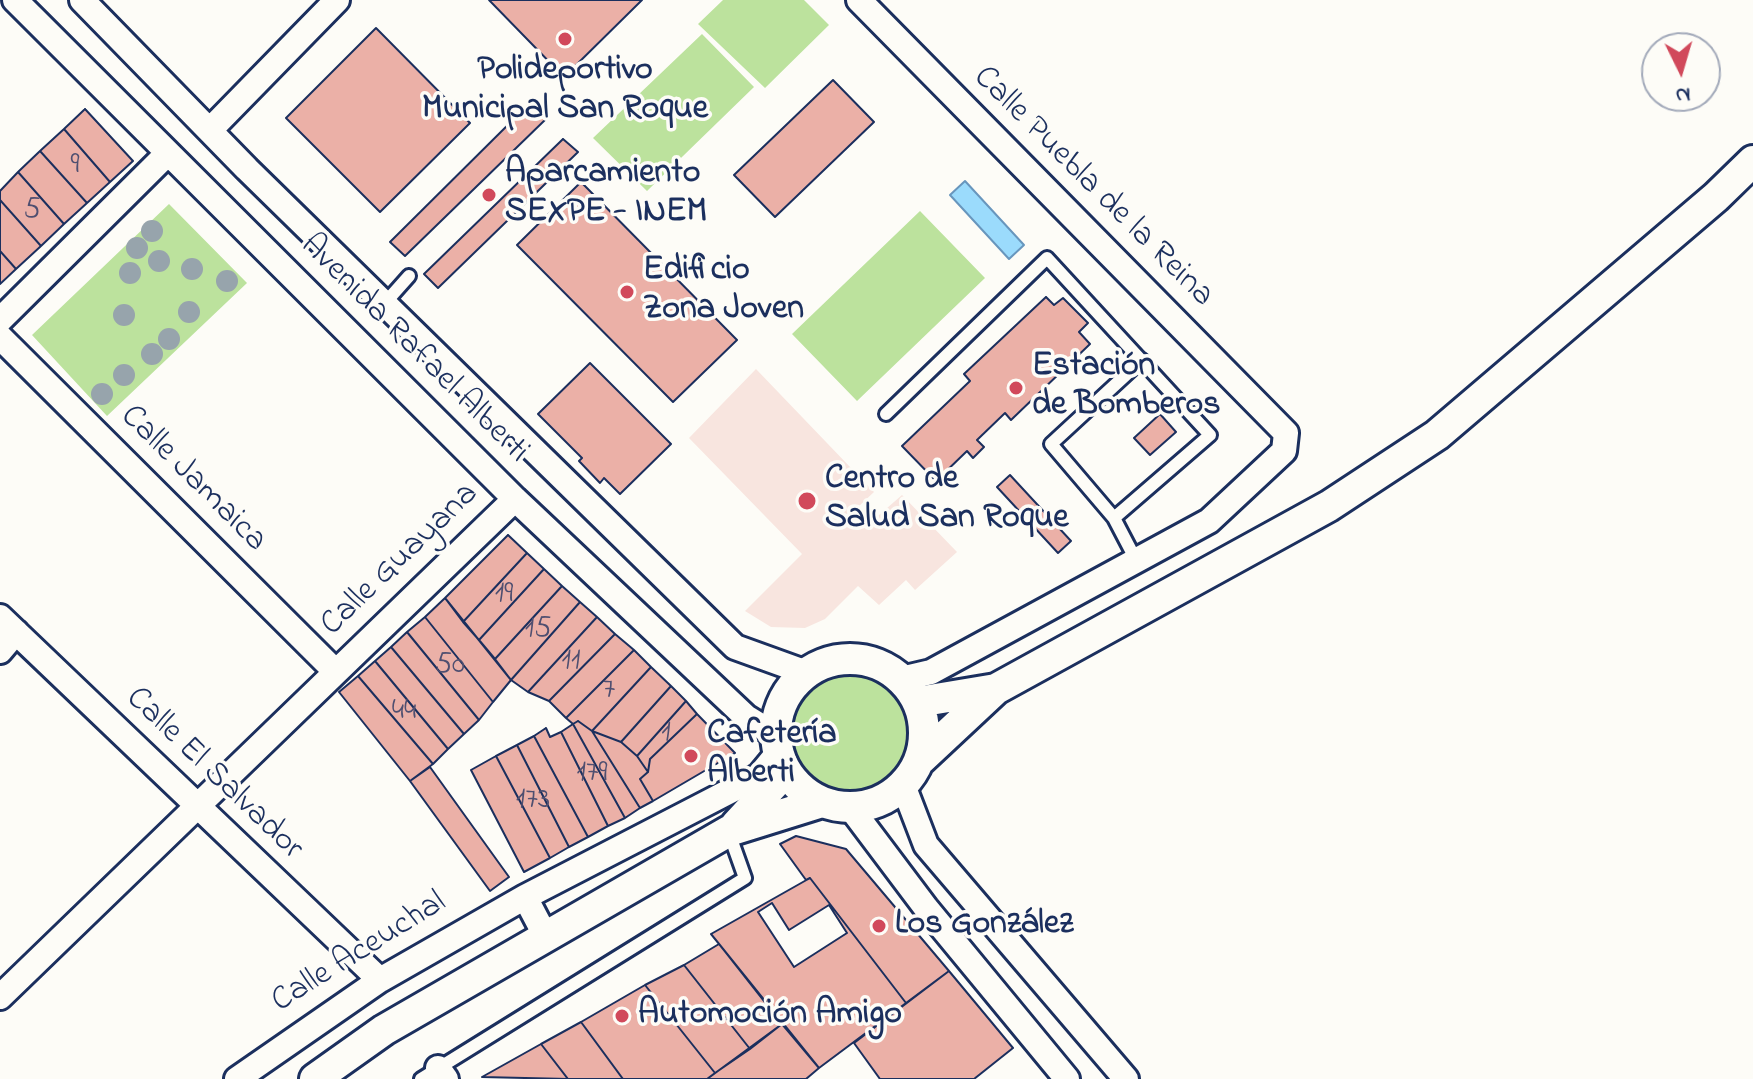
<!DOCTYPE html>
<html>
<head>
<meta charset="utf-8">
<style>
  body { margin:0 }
  #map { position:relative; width:1753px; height:1079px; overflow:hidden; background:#fdfcf7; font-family:"Indie Flower",sans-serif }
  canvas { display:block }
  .north { position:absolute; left:1641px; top:32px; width:80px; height:80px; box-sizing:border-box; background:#fdfcf7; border:2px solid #a3aaba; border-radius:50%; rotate:175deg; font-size:22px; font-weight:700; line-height:32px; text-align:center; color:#1b2f5e }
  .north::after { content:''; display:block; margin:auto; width:28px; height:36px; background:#d1495b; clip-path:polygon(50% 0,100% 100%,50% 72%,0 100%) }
</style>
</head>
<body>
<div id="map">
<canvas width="1753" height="1079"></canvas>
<div class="north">N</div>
</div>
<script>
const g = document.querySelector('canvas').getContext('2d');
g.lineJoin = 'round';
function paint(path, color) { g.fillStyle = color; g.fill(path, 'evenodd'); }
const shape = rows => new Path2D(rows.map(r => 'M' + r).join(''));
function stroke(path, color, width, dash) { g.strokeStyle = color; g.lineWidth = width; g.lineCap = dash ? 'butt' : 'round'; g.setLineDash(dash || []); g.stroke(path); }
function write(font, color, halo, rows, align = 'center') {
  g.font = font + ' "Indie Flower",sans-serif'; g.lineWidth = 7; g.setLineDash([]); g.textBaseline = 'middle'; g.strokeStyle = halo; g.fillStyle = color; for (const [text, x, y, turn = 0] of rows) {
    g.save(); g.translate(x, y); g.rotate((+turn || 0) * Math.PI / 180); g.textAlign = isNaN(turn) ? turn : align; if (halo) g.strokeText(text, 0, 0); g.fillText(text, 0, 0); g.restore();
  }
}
const built = shape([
  [756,369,874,492,858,507,871,522,902,495,957,552,915,590,906,580,879,605,858,586,825,619,805,628,771,627,745,611,802,554,689,438]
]);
const green = shape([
  [723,0,804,0,829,25,765,88,698,24],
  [702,34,754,87,647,191,593,138],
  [169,204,247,283,107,416,32,335],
  [920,211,985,278,857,401,792,334],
  '787 730a62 62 0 1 1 124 0a62 62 0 1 1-124 0Z'
]);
const water = shape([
  [965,181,1024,245,1009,259,950,195,965,181]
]);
const building = shape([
  [489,0,642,0,564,77,489,0],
  [376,28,470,123,380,212,286,118,376,28],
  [833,80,874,122,775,217,734,175,833,80],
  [530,103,547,118,405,256,390,242,530,103],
  [85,109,133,161,110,182,64,129,85,109],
  [64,129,110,182,87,203,40,151,64,129],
  [563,139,578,152,438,288,424,274,563,139],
  [40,151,87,203,64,224,18,172,40,151],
  [18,172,64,224,41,246,0,200,0,191,18,172],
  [581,182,737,340,673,402,517,245,581,182],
  [0,200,41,246,16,269,0,251,0,200],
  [0,251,16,269,0,284,0,251],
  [1046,297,1054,305,1063,298,1088,323,1079,332,1090,344,1011,420,1005,413,977,440,984,447,973,458,967,451,936,481,902,446,970,381,964,374,1046,297],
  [590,363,671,444,620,494,604,478,600,483,579,461,582,458,538,414,590,363],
  [1160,414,1176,432,1150,455,1134,438,1160,414],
  [1010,475,1071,541,1058,553,997,487,1010,475],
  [508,535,527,553,463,622,445,598,508,535],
  [527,553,544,569,479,640,463,622,527,553],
  [544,569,562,586,495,659,479,640,544,569],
  [562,586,580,602,511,680,495,659,562,586],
  [445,598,511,680,493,702,425,617,445,598],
  [580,602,597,617,528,692,511,680,580,602],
  [425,617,493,702,479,720,407,632,425,617],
  [597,617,615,634,549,701,528,692,597,617],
  [407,632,479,720,464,734,391,647,407,632],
  [615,634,634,650,566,718,549,701,615,634],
  [391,647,464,734,448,749,375,661,391,647],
  [634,650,651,667,592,731,578,721,573,724,566,718,634,650],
  [375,661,448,749,433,764,358,676,375,661],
  [651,667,671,686,621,742,592,731,651,667],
  [358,676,433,764,410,781,339,692,358,676],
  [671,686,686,701,637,756,621,742,671,686],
  [686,701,697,714,650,759,648,772,637,756,686,701],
  [697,714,735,753,653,801,640,779,648,772,650,759,697,714],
  [578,721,592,731,640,808,625,818,573,724,578,721],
  [573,724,625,818,608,826,561,732,573,724],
  [546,728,550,737,561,732,608,826,588,837,534,736,546,728],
  [592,731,621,742,637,756,648,772,640,779,653,801,640,808,592,731],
  [534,736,588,837,569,847,517,745,534,736],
  [517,745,569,847,550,858,496,756,517,745],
  [496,756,550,858,524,872,471,770,496,756],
  [430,767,509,877,490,891,410,781,430,767],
  [796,836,846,849,949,971,906,1003,810,878,806,880,780,844,796,836],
  [810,878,906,1003,819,1068,711,934,810,878],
  [772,903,789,930,829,905,847,933,794,967,758,912,772,903],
  [719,944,782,1024,750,1049,684,965,719,944],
  [684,965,750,1049,715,1073,645,985,684,965],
  [949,971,1013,1048,974,1079,880,1079,854,1043,949,971],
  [645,985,715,1073,707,1079,623,1079,581,1022,645,985],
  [581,1022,617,1071,623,1079,568,1079,541,1044,581,1022],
  [782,1024,819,1068,806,1079,707,1079,782,1024],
  [541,1044,568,1079,482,1077,541,1044]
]);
const service = shape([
  [385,303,409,276],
  [886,414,1047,258,1210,435,1114,518,1137,562],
  [1114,518,1051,444,1142,360],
  [421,1079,745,878,729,833]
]);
const minor = shape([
  [15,0,515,499,746,717,775,735],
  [82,0,247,169,735,647,807,673],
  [859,0,1286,433,1284,451,1209,521,931,672,901,679],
  [210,130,337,0],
  [0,320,167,154],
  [0,337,335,671],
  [0,617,380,980],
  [0,651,16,632],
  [903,785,926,845,1126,1079],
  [850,807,926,908,1067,1079],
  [525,897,546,937],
  [0,997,515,499],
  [438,1068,446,1079],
  [237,1079,380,980,525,897,759,776,778,753]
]);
const tertiary = shape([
  '776 733a74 74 0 1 1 148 0a74 74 0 1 1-148 0Z',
  [918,702,996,689],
  [920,760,996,689,1329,506,1437,435,1716,197,1753,161],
  [736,825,786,771],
  [315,1079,384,1030,729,831,822,802]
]);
const trees = [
  [152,231],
  [137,248],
  [159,261],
  [192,269],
  [130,273],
  [227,281],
  [189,312],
  [124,315],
  [169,339],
  [152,354],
  [124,375],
  [102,394]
];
const markers = [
  [565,39,8,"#d1495b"],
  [489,195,8,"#d1495b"],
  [627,292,8,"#d1495b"],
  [1016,388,8,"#d1495b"],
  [807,501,10,"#d1495b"],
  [691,756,8,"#d1495b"],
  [879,926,8,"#d1495b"],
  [622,1016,8,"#d1495b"]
];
const numberNames = [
  ["9",75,167],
  ["5",32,212],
  ["19",504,596],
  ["15",538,631],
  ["11",571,663],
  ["50",450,667],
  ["7",609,692],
  ["44",404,713],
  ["1",666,735],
  ["179",592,775],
  ["173",533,802]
];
const poiNames = [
  ["Polideportivo",565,72,"center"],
  ["Municipal San Roque",565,111,"center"],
  ["Aparcamiento",505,175],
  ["SEXPE - INEM",505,214],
  ["Edificio",643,272],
  ["Zona Joven",643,311],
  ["Estación",1032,368],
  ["de Bomberos",1032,407],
  ["Centro de",825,481],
  ["Salud San Roque",825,520],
  ["Cafetería",707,736],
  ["Alberti",707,775],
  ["Los González",895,926],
  ["Automoción Amigo",638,1016]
];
const streetNames = [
  ["Calle Puebla de la Reina",1092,188,45],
  ["Avenida Rafael Alberti",413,350,45],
  ["Calle Jamaica",192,480,45],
  ["Calle Guayana",401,561,-44],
  ["Calle El Salvador",213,775,44],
  ["Calle Aceuchal",360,954,-32]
];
paint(built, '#f8e5df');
paint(green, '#bce29d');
paint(water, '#9bdbfc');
stroke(water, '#6896bd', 2);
paint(building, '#ebb0a7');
stroke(building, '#1b2f5e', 2);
stroke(service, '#1b2f5e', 18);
stroke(minor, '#1b2f5e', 30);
stroke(tertiary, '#1b2f5e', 36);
stroke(service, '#fdfcf7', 12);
stroke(minor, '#fdfcf7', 24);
stroke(tertiary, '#fdfcf7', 30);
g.fillStyle = '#97a4ac';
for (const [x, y] of trees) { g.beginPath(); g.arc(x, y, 11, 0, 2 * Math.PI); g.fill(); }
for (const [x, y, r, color] of markers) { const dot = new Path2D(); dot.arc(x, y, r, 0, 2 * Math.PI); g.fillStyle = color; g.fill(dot); stroke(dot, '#fdfcf7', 3); }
write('30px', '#4f4f70', null, numberNames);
write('bold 34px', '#1b2f5e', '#fdfcf7', poiNames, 'left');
write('34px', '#1b2f5e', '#fdfcf7', streetNames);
</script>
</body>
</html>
